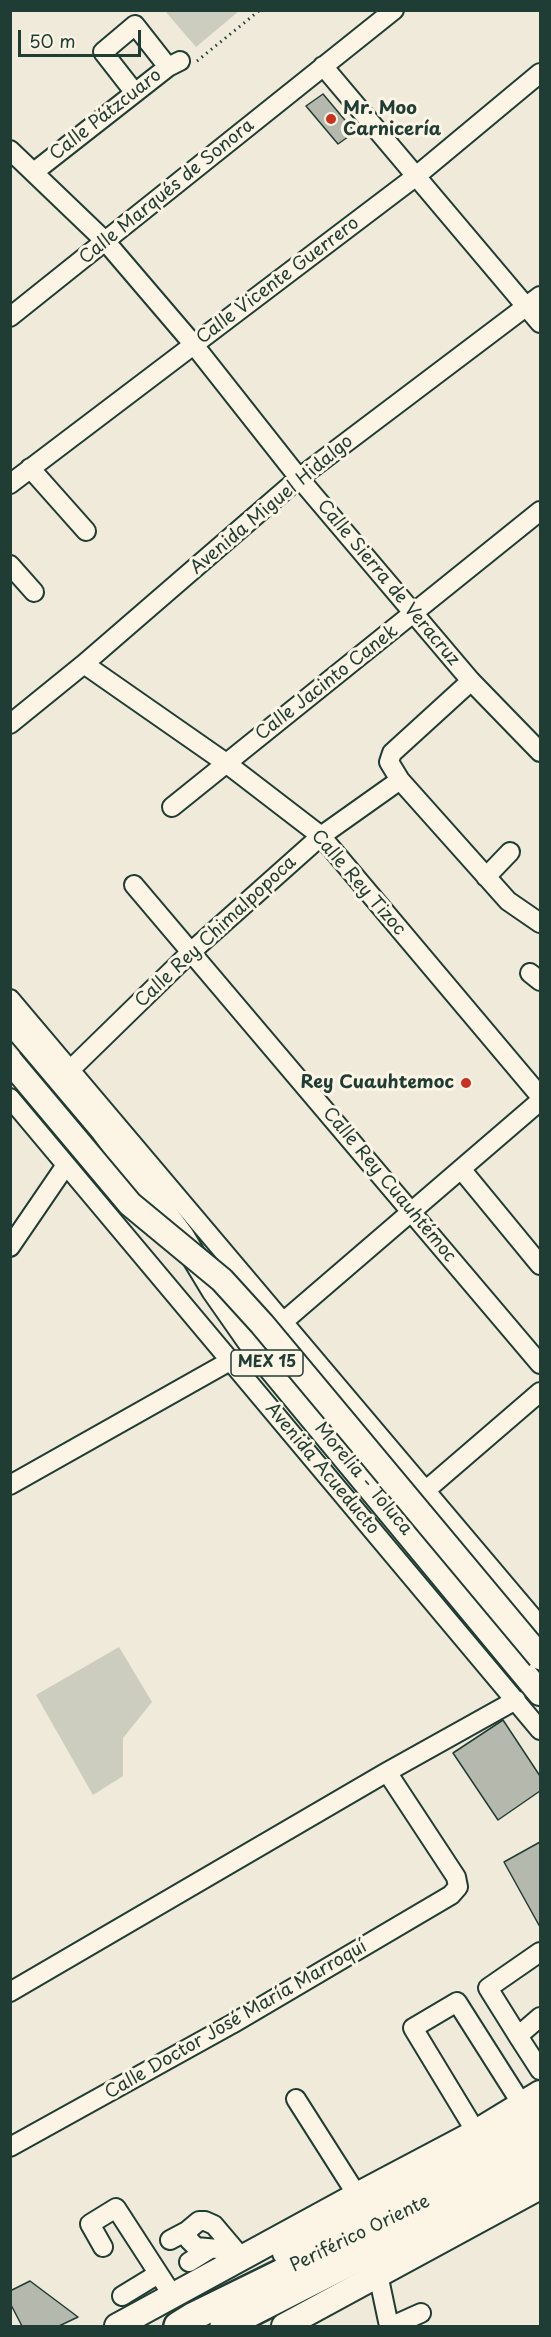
<!DOCTYPE html>
<html>
<head>
<meta charset="utf-8">
<style>
  body { margin:0 }
  #map { position:relative; width:551px; height:2337px; overflow:hidden; background:#efeada; font-family:"Playpen Sans",sans-serif }
  canvas { display:block }
  .frame { position:absolute; inset:0; border:12px solid #1f3d34; pointer-events:none }
  .scale { position:absolute; left:18px; top:30px; width:123px; height:27px; box-sizing:border-box; border:3px solid #1f3d34; border-top:0; padding-left:8px; font-size:18px; line-height:21px; white-space:nowrap; color:#1f3d34; -webkit-text-stroke:4px #fcf5e5; paint-order:stroke }
</style>
</head>
<body>
<div id="map">
<canvas width="551" height="2337"></canvas>
<div class="frame"></div>
<div class="scale">50 m</div>
</div>
<script>
const g = document.querySelector('canvas').getContext('2d');
g.lineJoin = 'round';
function paint(path, color) { g.fillStyle = color; g.fill(path, 'evenodd'); }
const shape = rows => new Path2D(rows.map(r => 'M' + r).join(''));
function stroke(path, color, width, dash) { g.strokeStyle = color; g.lineWidth = width; g.lineCap = dash ? 'butt' : 'round'; g.setLineDash(dash || []); g.stroke(path); }
function write(font, color, halo, rows, align = 'center') {
  g.font = font + ' "Playpen Sans",sans-serif'; g.lineWidth = 6; g.setLineDash([]); g.textBaseline = 'middle'; g.strokeStyle = halo; g.fillStyle = color; for (const [text, x, y, turn = 0] of rows) {
    g.save(); g.translate(x, y); g.rotate((+turn || 0) * Math.PI / 180); g.textAlign = isNaN(turn) ? turn : align; if (halo) g.strokeText(text, 0, 0); g.fillText(text, 0, 0); g.restore();
  }
}
const green = shape([
  [165,11,239,11,196,47],
  [119,1647,152,1702,123,1738,123,1776,93,1795,36,1695]
]);
const building = shape([
  [323,94,355,132,338,144,306,106,323,94],
  [503,1720,540,1776,540,1791,498,1820,453,1753,503,1720],
  [540,1842,540,1927,504,1862,540,1842],
  [30,2281,78,2317,59,2326,22,2326,10,2303,10,2291,30,2281]
]);
const path = shape([
  [197,61,260,10]
]);
const minor = shape([
  [323,66,540,323],
  [135,93,103,52,135,25,168,67],
  [10,150,106,242,194,345,299,478,471,681,540,752],
  [34,172,168,67,180,61],
  [10,317,394,10],
  [30,468,86,531],
  [10,484,415,177,540,73],
  [10,565,34,592],
  [84,664,226,763,321,836,540,1096],
  [471,681,392,753,389,762,400,780,508,901,540,923],
  [10,724,84,664,299,478,540,296],
  [172,807,540,511],
  [486,877,510,852],
  [134,885,540,1364],
  [530,973,540,981],
  [10,999,540,1626],
  [70,1070,192,951,321,836,400,780],
  [10,1098,540,1730],
  [461,1169,540,1265],
  [10,1247,66,1165],
  [283,1322,540,1101],
  [10,1485,230,1361],
  [425,1491,540,1392],
  [540,1952,488,1988,518,2036,540,2017],
  [10,1992,387,1772,516,1700],
  [518,2036,540,2070],
  [296,2099,357,2195],
  [476,2132,413,2028,457,2002,523,2106],
  [10,2147,232,2024,451,1895,458,1887,456,1877,387,1772],
  [170,2240,187,2231],
  [103,2247,90,2224,116,2208,173,2296],
  [189,2262,210,2249],
  [232,2264,224,2253,218,2249,196,2247,189,2240,187,2231,199,2221,205,2221,214,2225,242,2258],
  [378,2274,389,2326],
  [122,2296,158,2274],
  [392,2326,421,2313]
]);
const major = shape([
  [10,1020,103,1130,182,1237,214,1290,256,1350,540,1693],
  [285,2253,540,2118],
  [117,2326,357,2195,476,2132,540,2093],
  [284,2326,540,2187]
]);
const highway = shape([
  [178,2326,194,2316,416,2207,540,2140],
  [224,2326,540,2165]
]);
const majorBridge = shape([
  [10,1061,130,1204,222,1280,262,1324,540,1657]
]);
const markers = [
  [331,119,6,"#c8321e"],
  [466,1083,6,"#c8321e"]
];
const shields = [
  [267,1363,72]
];
const shieldNames = [
  ["MEX 15",267,1363]
];
const poiNames = [
  ["Mr. Moo",343,109],
  ["Carnicería",343,130],
  ["Rey Cuauhtemoc",454,1083,"right"]
];
const streetNames = [
  ["Calle Pátzcuaro",106,115,-38],
  ["Calle Marqués de Sonora",167,192,-39],
  ["Calle Vicente Guerrero",278,281,-37],
  ["Avenida Miguel Hidalgo",272,505,-40],
  ["Calle Sierra de Veracruz",388,583,50],
  ["Calle Jacinto Canek",327,683,-38],
  ["Calle Rey Tizoc",358,883,49],
  ["Calle Rey Chimalpopoca",216,932,-43],
  ["Calle Rey Cuauhtémoc",389,1185,50],
  ["Avenida Acueducto",322,1469,50],
  ["Morelia - Toluca",363,1479,50],
  ["Calle Doctor José María Marroquí",236,2020,-30],
  ["Periférico Oriente",360,2234,-26]
];
paint(green, '#cccdbf');
paint(building, '#b5b9ad');
stroke(building, '#1f3d34', 1.5);
stroke(minor, '#1f3d34', 22);
stroke(major, '#1f3d34', 28);
stroke(highway, '#1f3d34', 32);
stroke(path, '#1f3d34', 3, [1.5, 4.5]);
stroke(minor, '#fcf5e5', 18);
stroke(major, '#fcf5e5', 24);
stroke(highway, '#fcf5e5', 27);
stroke(majorBridge, '#1f3d34', 28, []);
stroke(majorBridge, '#fcf5e5', 24);
for (const [x, y, r, color] of markers) { const dot = new Path2D(); dot.arc(x, y, r, 0, 2 * Math.PI); g.fillStyle = color; g.fill(dot); stroke(dot, '#fcf5e5', 2); }
for (const [x, y, w] of shields) { const box = new Path2D(); box.roundRect(x - w / 2, y - 13, w, 26, 4.5); g.fillStyle = '#fcf5e5'; g.fill(box); stroke(box, '#1f3d34', 1.5); }
write('bold 16px', '#1f3d34', null, shieldNames);
write('bold 18px', '#1f3d34', '#fcf5e5', poiNames, 'left');
write('18px', '#1f3d34', '#fcf5e5', streetNames);
</script>
</body>
</html>
